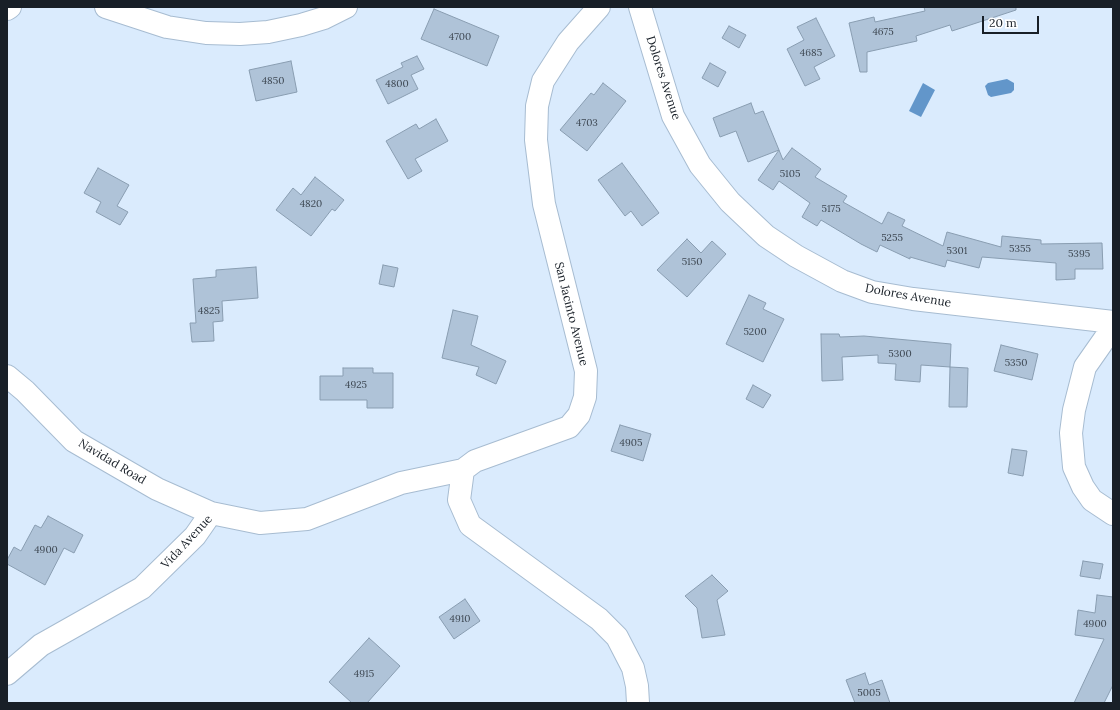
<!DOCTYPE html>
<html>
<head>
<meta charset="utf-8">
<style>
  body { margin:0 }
  #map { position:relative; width:1120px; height:710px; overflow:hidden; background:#daebfd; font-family:Lora,serif }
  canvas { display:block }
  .frame { position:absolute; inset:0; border:8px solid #181f27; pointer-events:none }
  .scale { position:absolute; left:982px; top:16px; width:57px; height:18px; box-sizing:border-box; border:2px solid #181f27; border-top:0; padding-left:5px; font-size:12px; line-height:14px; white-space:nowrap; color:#181f27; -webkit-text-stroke:3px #fff; paint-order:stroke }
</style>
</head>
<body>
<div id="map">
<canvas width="1120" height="710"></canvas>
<div class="frame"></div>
<div class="scale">20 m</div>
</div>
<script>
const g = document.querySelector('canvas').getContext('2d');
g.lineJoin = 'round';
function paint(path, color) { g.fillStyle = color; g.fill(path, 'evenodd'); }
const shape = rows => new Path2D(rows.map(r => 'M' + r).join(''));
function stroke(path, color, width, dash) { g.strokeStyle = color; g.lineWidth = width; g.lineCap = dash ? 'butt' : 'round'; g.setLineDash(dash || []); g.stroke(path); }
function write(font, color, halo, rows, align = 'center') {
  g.font = font + ' Lora,serif'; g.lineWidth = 3; g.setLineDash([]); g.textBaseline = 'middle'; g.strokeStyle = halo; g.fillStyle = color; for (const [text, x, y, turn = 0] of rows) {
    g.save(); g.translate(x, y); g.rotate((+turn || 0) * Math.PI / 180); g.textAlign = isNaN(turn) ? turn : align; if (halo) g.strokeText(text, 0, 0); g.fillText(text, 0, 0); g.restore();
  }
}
const water = shape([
  [1007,79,1014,83,1014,90,1011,93,991,97,988,95,985,86,988,83],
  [923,83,935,90,921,117,909,111]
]);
const building = shape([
  [924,7,1016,7,1016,10,952,31,950,25,916,36,917,41,867,52,867,72,860,72,849,23,874,17,875,22,925,11,924,7],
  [434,9,499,36,487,66,421,39,434,9],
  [816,18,835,56,814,67,820,79,805,86,787,49,804,40,797,27,816,18],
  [729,26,746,35,739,48,722,38,729,26],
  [417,56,424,69,411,75,418,89,388,104,376,80,403,67,401,63,417,56],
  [291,61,297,92,256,101,249,70,291,61],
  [710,63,726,72,718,87,702,78,710,63],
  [603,83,626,101,587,151,560,130,591,93,594,95,603,83],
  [751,103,755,114,763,111,779,150,748,162,736,131,720,137,713,118,751,103],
  [436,119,448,141,415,159,422,171,408,179,386,141,416,124,419,129,436,119],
  [792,148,821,169,815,177,847,196,843,202,882,224,888,212,905,220,902,226,943,246,947,232,1001,247,1002,236,1041,240,1041,244,1102,243,1103,269,1075,269,1075,279,1056,280,1056,263,982,257,979,268,947,260,945,267,910,257,910,259,880,245,877,252,861,244,821,220,817,226,802,217,810,203,779,181,773,190,758,180,779,150,783,160,792,148],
  [622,163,659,213,642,226,631,211,625,216,598,180,622,163],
  [98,168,129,185,117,206,128,212,120,225,96,212,101,202,84,193,98,168],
  [315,177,344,200,335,211,332,209,311,236,276,210,293,188,301,195,315,177],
  [687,239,701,253,712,241,726,254,687,297,657,270,687,239],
  [383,265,398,268,394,287,379,284,383,265],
  [256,267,258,298,222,301,223,321,213,322,214,341,192,342,190,323,196,323,193,279,216,277,216,270,256,267],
  [749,295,766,303,763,309,784,319,763,362,726,344,749,295],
  [453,310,478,316,471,345,506,361,496,384,476,375,479,367,442,358,453,310],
  [821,334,839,334,840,337,864,336,951,344,950,367,921,365,920,382,895,380,896,364,878,363,878,355,842,357,843,380,822,381,821,334],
  [1001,345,1038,354,1032,380,994,371,1001,345],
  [950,367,968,368,967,407,949,407,950,367],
  [343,368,373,368,373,373,393,373,393,408,367,408,367,400,320,400,320,376,343,376,343,368],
  [753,385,771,395,763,408,746,399,753,385],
  [620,425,651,434,643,461,611,451,620,425],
  [1012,449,1027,451,1023,476,1008,473,1012,449],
  [48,516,83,535,74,553,64,548,45,585,7,564,7,560,14,547,21,551,35,525,41,528,48,516],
  [1083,561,1103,564,1100,579,1080,576,1083,561],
  [712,575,728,591,717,600,725,635,702,638,697,608,685,596,712,575],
  [1097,595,1113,597,1113,685,1104,703,1074,703,1104,639,1075,635,1078,610,1095,613,1097,595],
  [465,599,480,621,454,639,439,617,465,599],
  [369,638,400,666,367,703,352,703,329,682,369,638],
  [865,673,869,685,882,680,890,703,855,703,846,680,865,673]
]);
const street = shape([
  [106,7,167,27,206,33,240,34,268,32,301,25,324,18,346,7],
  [599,7,568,42,543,81,537,106,536,140,544,204,586,371,585,397,579,415,569,427,475,461,463,470,459,500,470,525,599,619,617,637,633,668,637,686,638,703],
  [640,7,673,116,700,165,730,202,766,236,796,256,842,281,872,292,913,299,1113,322],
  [7,9,10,7],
  [1113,334,1106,337,1085,367,1074,410,1071,433,1074,467,1083,487,1092,500,1113,514],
  [7,376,25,391,74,441,157,489,211,513],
  [7,674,41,645,142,588,195,536,211,513,260,523,307,519,401,483,463,470]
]);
const numberNames = [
  ["4675",883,32],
  ["4700",460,37],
  ["4685",811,53],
  ["4850",273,81],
  ["4800",397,84],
  ["4703",587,123],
  ["5105",790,174],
  ["4820",311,204],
  ["5175",831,209],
  ["5255",892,238],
  ["5355",1020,249],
  ["5301",957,251],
  ["5395",1079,254],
  ["5150",692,262],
  ["4825",209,311],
  ["5200",755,332],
  ["5300",900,354],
  ["5350",1016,363],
  ["4925",356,385],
  ["4905",631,443],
  ["4900",46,550],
  ["4910",460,619],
  ["4900",1095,624],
  ["4915",364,674],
  ["5005",869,693]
];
const streetNames = [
  ["Dolores Avenue",663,78,72],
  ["Dolores Avenue",908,296,10],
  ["San Jacinto Avenue",571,314,76],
  ["Navidad Road",112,462,31],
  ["Vida Avenue",187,542,-47]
];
paint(water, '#6296ca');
paint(building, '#afc3d8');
stroke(building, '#899db1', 1);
stroke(street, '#a7bcd1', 24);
stroke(street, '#fff', 22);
write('10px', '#3e4853', null, numberNames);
write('12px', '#181f27', '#fff', streetNames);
</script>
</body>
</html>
